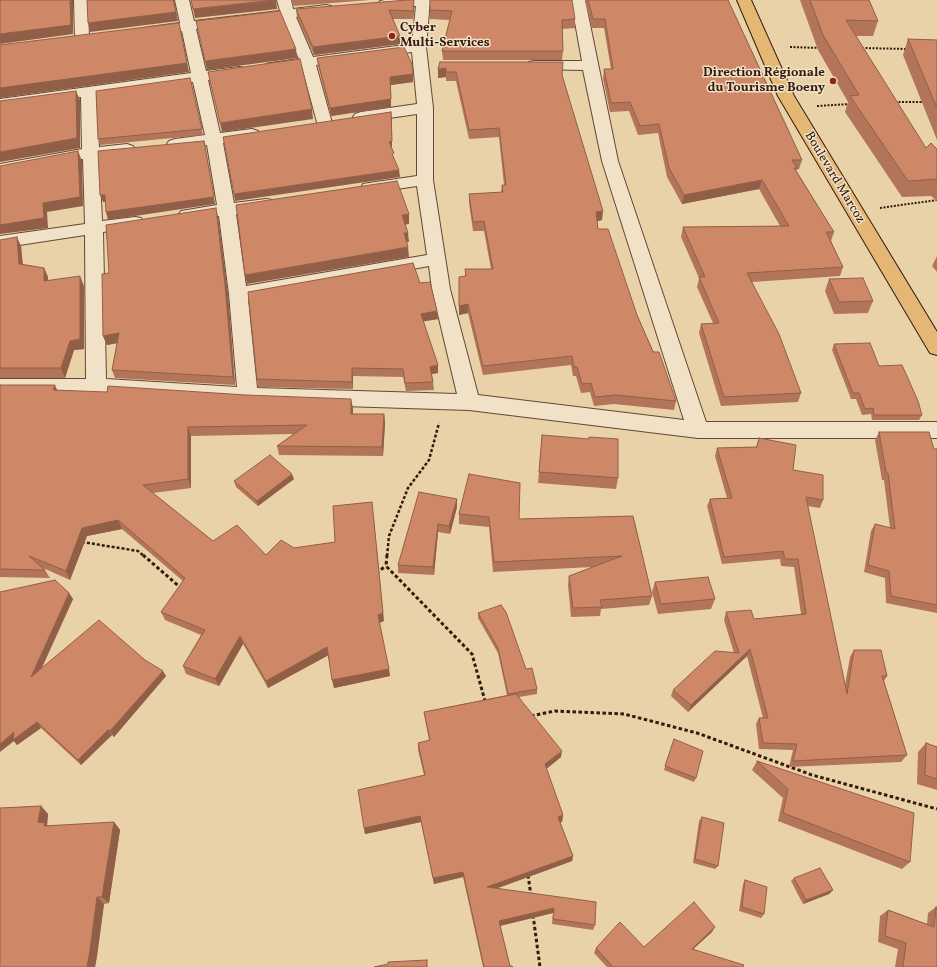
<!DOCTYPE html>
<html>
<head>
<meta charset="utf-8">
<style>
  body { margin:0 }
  canvas { display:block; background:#e9d1a8 }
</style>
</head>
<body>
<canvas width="937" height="967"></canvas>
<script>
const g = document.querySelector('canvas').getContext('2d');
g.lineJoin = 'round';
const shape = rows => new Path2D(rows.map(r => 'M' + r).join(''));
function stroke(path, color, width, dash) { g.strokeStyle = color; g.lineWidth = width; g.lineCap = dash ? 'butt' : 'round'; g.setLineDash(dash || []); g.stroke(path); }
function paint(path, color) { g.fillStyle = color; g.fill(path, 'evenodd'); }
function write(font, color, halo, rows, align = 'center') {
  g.font = font + ' Vollkorn,serif'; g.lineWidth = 3; g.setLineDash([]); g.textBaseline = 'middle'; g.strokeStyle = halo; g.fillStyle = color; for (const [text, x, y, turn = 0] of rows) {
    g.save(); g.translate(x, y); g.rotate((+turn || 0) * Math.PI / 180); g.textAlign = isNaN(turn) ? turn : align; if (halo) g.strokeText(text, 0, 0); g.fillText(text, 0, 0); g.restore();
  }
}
const pathFar2 = shape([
  [790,47,821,48],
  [862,48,907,49],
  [895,102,924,102],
  [817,106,850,104],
  [880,208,937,200]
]);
const pathFar1 = shape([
  [82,542,138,551,144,556],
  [387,556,389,536,408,488,429,460,439,423]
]);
const path = shape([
  [143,555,181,588],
  [387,555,386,566,472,654,485,701],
  [376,573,386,566],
  [531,716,555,711,624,714,697,733,812,775,937,809],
  [528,875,531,896],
  [533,915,540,967]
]);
const minor = shape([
  [74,0,88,0,89,39,87,42,82,43,77,42,75,39,74,0],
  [175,0,189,0,194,21,280,11,277,0,291,0,293,9,326,5,331,6,333,9,331,12,296,17,313,57,412,44,416,6,385,8,380,7,378,4,380,1,385,0,430,0,426,47,433,108,433,180,450,289,478,395,684,420,602,161,583,70,534,69,529,68,527,65,529,62,534,61,582,61,571,0,585,0,618,161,706,422,937,422,937,438,698,438,469,410,248,403,96,393,0,393,0,379,86,379,85,235,0,248,0,236,85,224,83,159,0,174,0,164,82,149,81,97,0,109,0,99,191,73,182,31,150,35,145,34,143,31,145,28,150,27,180,23,175,0],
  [282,19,299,59,271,63,266,64,264,67,266,70,271,71,302,67,318,126,330,126,332,123,316,65,412,52,417,104,361,112,355,114,353,117,355,120,361,122,417,114,417,176,369,183,363,184,361,188,363,192,369,193,417,186,427,255,246,286,236,214,272,208,275,204,272,200,266,199,234,203,223,143,252,139,258,137,260,134,258,131,252,129,220,133,208,80,239,75,244,74,246,71,244,68,239,67,206,71,196,29,282,19],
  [193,82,205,135,175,139,169,141,167,144,169,147,175,149,207,145,217,205,181,211,178,215,181,219,187,220,219,216,229,294,237,387,106,379,103,232,135,227,141,226,144,222,141,218,135,217,102,221,99,157,127,154,133,152,135,149,133,146,127,144,99,147,96,95,193,82],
  [429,266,432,289,457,394,257,388,248,299,429,266]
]);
const major = shape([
  [737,0,751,0,794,96,937,332,937,355,930,353,778,96,737,0]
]);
const wall = shape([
  [292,0,370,0,294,6],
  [430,0,575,19,575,28,562,29,563,51,562,60,443,60,442,51,450,20,430,19],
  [585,0,728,0,802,160,799,169,796,170,834,232,831,241,843,267,840,276,752,282,801,393,798,402,721,406,699,333,701,324,713,323,697,287,699,278,681,237,683,227,780,226,759,189,682,204,667,177,658,133,638,135,629,111,610,112,603,79,604,69,611,69,604,28,592,28],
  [800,0,869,0,878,21,873,36,856,36,926,148,937,149,937,201,931,196,902,197,845,112,848,102,818,50],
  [414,8,413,19,392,19,400,44,314,55,297,17,296,9],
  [908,39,937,40,937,140,903,55],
  [317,58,413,74,413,82,391,85,391,107,331,116,318,66],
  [438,69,562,75,602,220,597,221,598,229,676,401,674,410,614,404,594,406,590,392,581,393,576,376,573,376,571,365,483,375,468,313,459,315,465,276,465,269,491,269,484,231,473,231,469,203,469,194,501,192,502,185,504,185,499,137,469,139,456,81,446,81,446,77,438,78],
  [190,78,203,135,100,145,98,139],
  [218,217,228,294,235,385,115,378,112,370,117,343,107,345,103,336,109,273],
  [0,240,21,246,23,264,44,268,48,277,48,280,84,286,84,349,74,350,65,378,0,378],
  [937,256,937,272,932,266],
  [829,279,873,301,868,313,834,314,825,291],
  [420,283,438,319,423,321,438,365,438,373,432,374,434,390,406,391,403,377,353,376,353,389,258,387,257,379],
  [834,344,879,366,922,415,919,420,872,420,871,414,862,415,856,399,851,399,832,350],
  [0,385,57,390,353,408,353,414,384,414,385,423,383,456,279,455,277,446,293,434,191,436,191,488,153,493,213,541,266,555,384,621,379,623,390,676,334,688,328,655,268,688,243,644,219,686,186,674,183,666,201,635,165,620,161,612,183,581,122,529,87,536,70,580,43,568,45,570,50,578,0,577],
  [879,432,934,449,937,449,937,613,886,603,885,578,864,572,871,531,875,524,890,528,884,480,882,480,875,440],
  [542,435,618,478,616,489,538,483],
  [759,438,793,470,823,500,820,508,807,506,845,685,850,657,854,650,887,676,884,681,907,755,901,762,789,767,793,750,759,749,756,724,759,718,763,718,747,656,688,712,671,696,673,690,734,653,724,620,726,612,754,619,801,614,794,567,781,566,780,559,722,564,707,506,710,499,727,498,715,456,717,448,756,447],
  [294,479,258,506,236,487,234,481],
  [457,499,457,507,450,534,438,532,434,575,398,573,398,565],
  [459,514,519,519,633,516,652,596,649,605,601,609,600,616,571,617,568,585,569,576,592,567,493,572,489,527,459,524],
  [655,582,715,599,711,609,658,614,652,592],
  [69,593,73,599,42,668,145,660,166,676,114,737,112,735,81,765,41,728,17,745,14,741],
  [478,613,526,669,537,689,537,694,519,697,561,757,546,769,563,815,562,822,560,822,573,856,572,861,498,888,595,925,593,930,552,924,553,913,500,926,510,966,513,967,483,967,463,877,434,884,421,822,365,834,364,828,424,775,418,750,418,743,429,740,425,719,424,712,507,695,498,653,478,618],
  [674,739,696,778,694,782,664,770],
  [926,743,937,747,937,790,917,784,918,752],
  [757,761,910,862,902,869,778,821,783,798,752,770],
  [41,806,48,814,47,825,48,826,114,822,120,830,109,903,104,904,97,956,95,967,0,967],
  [702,817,718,866,715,869,693,863,699,821],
  [794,878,833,890,829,894,803,904,791,881],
  [745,880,764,914,761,918,739,911,743,884],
  [936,907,937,967,895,967,898,949,878,942,880,916,888,910,927,924,928,913],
  [712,932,693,949,743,967,607,967,594,953,596,948,644,947]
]);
const shadedWall = shape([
  [70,0,73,0,73,34,0,44,0,34],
  [174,0,178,21,90,32,88,23],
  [276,0,277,9,195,18,193,9],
  [414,0,414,8,413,19,413,11],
  [179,23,189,72,0,98,0,88],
  [400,36,400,44,314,55,313,47],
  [296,49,297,58,207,70,205,61],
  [446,68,446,77,438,78,438,69],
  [413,74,413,82,391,85,391,107,331,116,330,108,390,77],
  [76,91,80,100,80,148,0,162,0,152],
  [312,109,313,119,222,132,220,123],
  [391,112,392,119,392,149,389,142],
  [204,141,215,204,108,220,106,212],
  [78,151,82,161,83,206,47,212,48,228,0,234,0,225,43,203],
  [399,170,400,177,235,201,234,194],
  [762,180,759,189,682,204,684,195],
  [100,195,105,195,107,202,103,202],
  [216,208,218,217,228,294,235,385,233,377],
  [603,211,602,220,595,222,596,212],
  [409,214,409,224,403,225,402,215],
  [404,233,408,233,409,242,404,243],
  [17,237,21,246,23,273,19,264],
  [408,247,409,257,247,284,245,275],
  [44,268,48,277,48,290,44,281],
  [80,276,84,286,84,349,74,350,65,378,61,368,70,341],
  [468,304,468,313,459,315,459,306],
  [437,311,438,319,421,322,421,314],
  [119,333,123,342,107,345,103,336],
  [438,365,438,373,431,374,430,367],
  [352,368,353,376,353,389,352,382],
  [55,385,59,394,53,390],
  [351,399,353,408,353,423,351,414],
  [384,414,385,423,383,456,382,447],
  [188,427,191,436,191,488,188,479],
  [292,474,294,479,258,506,257,501],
  [457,499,457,507,450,534,449,526],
  [373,510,384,621,379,623,378,615],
  [118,520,122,529,87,536,70,580,66,571,82,528],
  [438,524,438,532,434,575,433,567],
  [69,593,73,599,35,682,31,677],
  [240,636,243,644,219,686,215,679],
  [327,647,329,655,268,688,266,681],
  [750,649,747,656,688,712,691,705],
  [389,669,390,676,334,688,332,680],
  [163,671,166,676,114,737,110,731],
  [37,722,41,728,17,745,14,741,0,752,0,744,14,732],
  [108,730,112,735,81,765,78,760],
  [562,751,561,757,544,771,545,764],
  [41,806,48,814,47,825,52,830,51,834,38,822],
  [563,815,562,822,557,823,558,817],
  [420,816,421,822,365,834,364,828],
  [114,822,120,830,109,903,102,897],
  [573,856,572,861,487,892,487,887],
  [463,872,463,877,434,884,433,878],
  [833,890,829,894,803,904,806,900],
  [97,897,104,904,97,956,95,967,87,967],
  [554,908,553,913,499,926,499,921],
  [715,927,712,932,689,953,692,949]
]);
const building = shape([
  [0,0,70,0,71,25,0,34,0,0],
  [87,0,173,0,176,12,88,23,87,0],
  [191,0,274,0,193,9,191,0],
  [407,0,414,0,413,11,389,10,400,36,313,47,296,9,407,0],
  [430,0,572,0,575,19,562,20,563,51,442,51,452,11,430,10,430,0],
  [588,0,728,0,802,160,792,160,797,168,794,168,834,232,826,232,843,267,747,273,779,334,801,393,724,397,701,324,719,323,699,277,705,277,683,227,789,226,762,180,684,195,669,168,659,124,640,126,630,102,611,103,604,69,613,69,605,19,593,19,588,0],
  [810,0,869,0,878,21,846,20,926,148,931,143,937,149,937,179,908,181,850,96,859,95,823,35,810,0],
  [280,11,296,49,205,61,196,21,280,11],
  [179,23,187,63,0,88,0,45,179,23],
  [908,39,937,40,937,108,908,39],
  [404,47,412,64,413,74,390,77,391,99,330,108,317,58,404,47],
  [300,59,312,109,220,123,208,72,300,59],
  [440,62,563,62,562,75,603,211,596,212,598,229,608,229,637,315,653,352,659,352,676,401,615,395,595,397,591,383,582,384,577,367,574,367,572,356,483,366,468,304,459,306,459,277,466,276,465,269,493,269,484,221,473,222,469,194,503,192,502,185,506,185,499,128,469,130,456,72,446,72,446,68,438,69,440,62],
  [190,78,202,129,98,139,96,91,190,78],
  [76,91,77,138,0,152,0,101,76,91],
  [391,112,392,141,389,142,394,153,392,154,399,170,234,194,223,137,391,112],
  [204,141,214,197,106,212,105,195,100,195,98,151,204,141],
  [78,151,80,197,43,203,44,218,0,225,0,166,78,151],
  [397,181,409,214,402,215,408,233,404,233,408,247,245,275,236,205,397,181],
  [216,208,225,285,233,377,112,370,119,333,103,336,102,274,109,273,106,225,216,208],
  [17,237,19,264,44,268,44,281,80,276,80,339,70,341,61,368,0,368,0,240,17,237],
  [413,263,420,283,430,282,437,311,421,314,438,365,430,367,433,382,405,383,403,369,352,368,352,382,257,379,248,292,413,263],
  [863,278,873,301,839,302,829,279,863,278],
  [870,343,879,366,902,365,918,401,922,415,874,415,873,408,865,409,859,393,853,393,834,344,870,343],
  [0,385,55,385,53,390,107,392,108,386,246,395,351,399,351,414,384,414,382,447,277,446,307,425,188,427,188,479,143,485,213,541,237,525,266,555,281,540,294,548,335,542,333,506,372,502,383,613,378,615,389,669,332,680,327,647,266,681,240,636,215,679,183,666,205,630,161,612,185,578,118,520,82,528,66,571,29,556,45,570,0,569,0,385],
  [879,432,929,432,934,449,937,449,937,605,891,596,889,571,868,565,875,524,895,529,888,473,886,472,879,432],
  [542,435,589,439,589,437,618,439,618,478,539,472,542,435],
  [759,438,796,445,793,470,823,475,823,500,806,497,847,694,854,650,881,650,887,676,882,676,907,755,793,761,797,744,763,743,759,718,768,718,750,649,691,705,673,690,715,651,739,653,726,612,751,610,754,619,806,614,798,559,785,559,783,551,724,557,710,499,732,498,717,448,757,447,759,438],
  [270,455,292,474,257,501,234,481,270,455],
  [469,474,520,483,519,519,633,516,652,596,600,600,602,607,573,608,569,576,622,556,494,562,489,517,459,514,469,474],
  [419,492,457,499,449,526,438,524,433,567,398,565,419,492],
  [708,577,715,599,661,604,655,582,708,577],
  [55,580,69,593,31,677,99,620,145,660,163,671,110,731,108,730,78,760,37,722,13,740,14,732,0,744,0,592,55,580],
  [501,605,506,612,526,669,532,668,537,689,508,694,498,648,478,613,501,605],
  [516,694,562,751,545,764,563,815,558,817,573,856,487,887,596,902,595,925,553,919,554,908,499,921,510,966,512,966,513,967,484,967,463,872,433,878,420,816,364,828,358,790,425,775,418,743,430,740,424,712,516,694],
  [674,739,703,751,696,778,665,766,674,739],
  [926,743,937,747,937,779,925,775,926,743],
  [757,761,914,813,910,862,783,813,788,789,757,761],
  [41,806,38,822,45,823,44,826,114,822,102,897,97,897,90,950,87,967,0,967,0,808,41,806],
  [702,817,724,823,718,866,695,859,702,817],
  [820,868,833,890,806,900,794,878,820,868],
  [745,880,767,887,764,914,742,907,745,880],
  [694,902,715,927,692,949,744,965,743,967,613,967,596,948,620,922,644,947,694,902],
  [936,907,937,907,937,967,903,967,906,943,885,936,888,910,934,927,936,907],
  [427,960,427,967,374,967,388,964,388,962,427,960]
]);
const markers = [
  [392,36,4,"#8f2418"],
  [833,81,4,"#8f2418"]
];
const farPoinames = [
  ["Cyber",400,29],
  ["Multi-Services",400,44],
  ["Direction Régionale",825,74,"right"],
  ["du Tourisme Boeny",825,89,"right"]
];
const farStreetnames = [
  ["Boulevard Marcoz",834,178,59]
];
stroke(minor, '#624835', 2);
stroke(major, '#351a0f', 2);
stroke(pathFar2, '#351a0f', 2, [2, 1.5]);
stroke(pathFar1, '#351a0f', 2.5, [3, 2]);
stroke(path, '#351a0f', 3, [3.5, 2.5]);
paint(minor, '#f1e1c6');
paint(major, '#e4b874');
paint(wall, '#b27559');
paint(shadedWall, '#915f48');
paint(building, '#cf8867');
stroke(building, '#915f48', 1);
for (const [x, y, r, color] of markers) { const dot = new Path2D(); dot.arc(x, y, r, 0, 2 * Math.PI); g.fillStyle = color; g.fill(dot); stroke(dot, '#f1e1c6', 1.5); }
write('bold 13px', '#351a0f', '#f1e1c6', farPoinames, 'left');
write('13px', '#351a0f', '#f1e1c6', farStreetnames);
</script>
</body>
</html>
